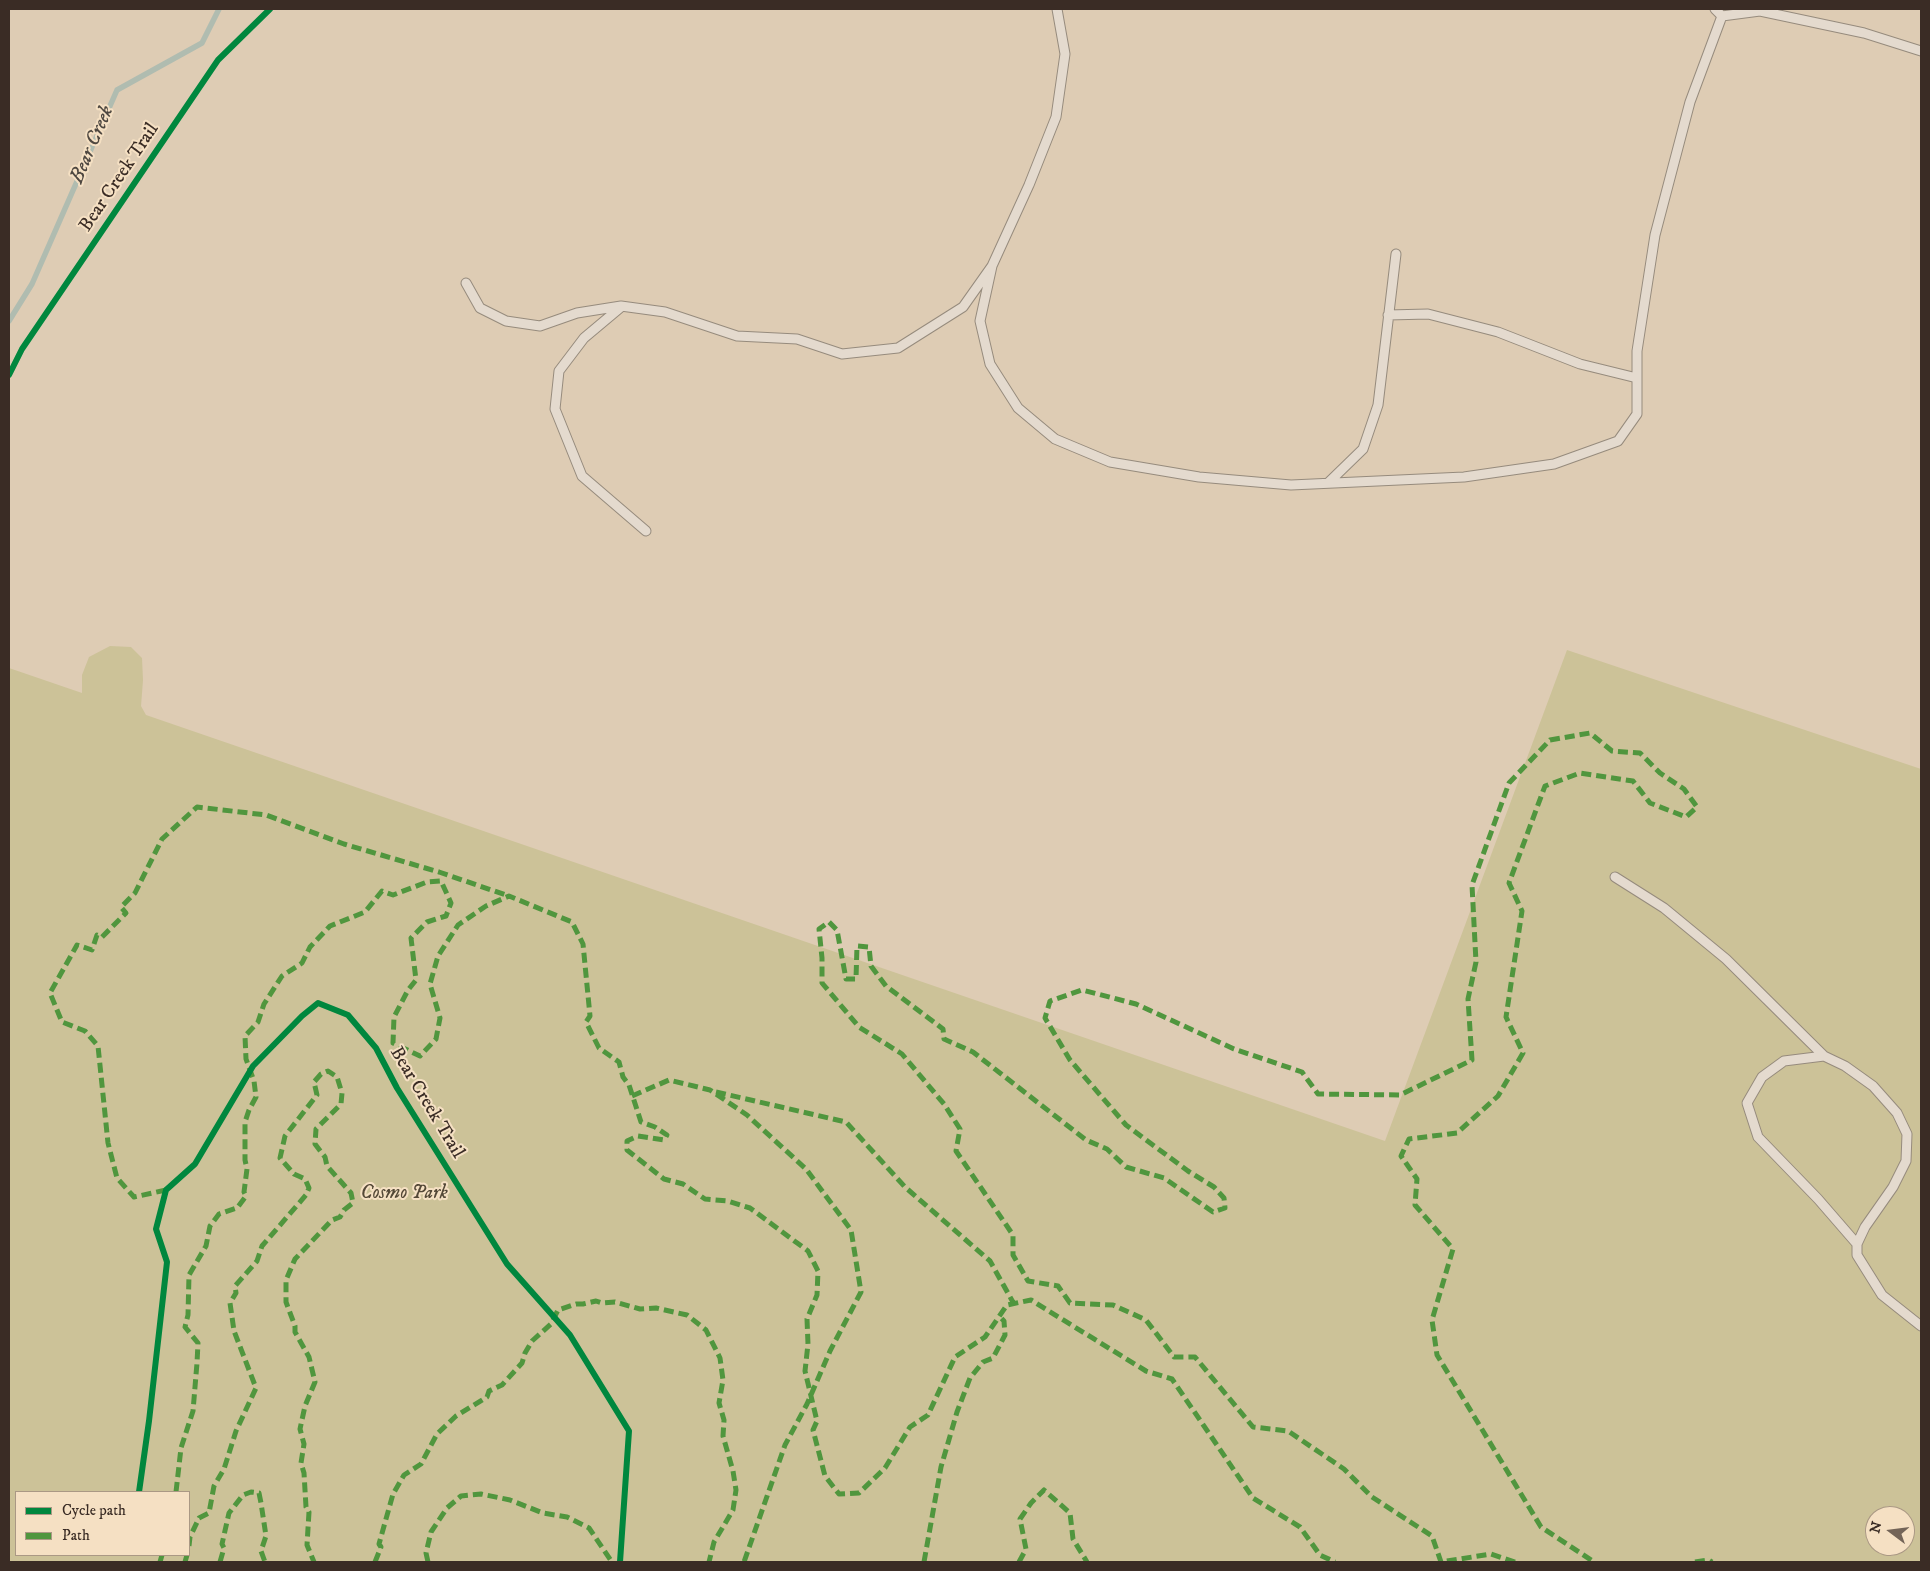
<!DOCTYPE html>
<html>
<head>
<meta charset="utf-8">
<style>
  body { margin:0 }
  #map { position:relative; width:1930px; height:1571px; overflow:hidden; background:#deccb4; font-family:"IM FELL DW Pica",serif }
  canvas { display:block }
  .frame { position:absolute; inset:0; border:10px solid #3a2c25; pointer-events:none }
  .legend { position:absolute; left:15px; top:1491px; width:175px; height:65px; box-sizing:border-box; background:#f5e0c3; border:1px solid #aa9884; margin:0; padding:6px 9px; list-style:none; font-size:15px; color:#3a2c25 }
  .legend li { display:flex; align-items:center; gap:10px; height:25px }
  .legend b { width:25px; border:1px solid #aa9884 }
  .north { position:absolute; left:1865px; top:1506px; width:50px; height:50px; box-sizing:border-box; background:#f5e0c3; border:1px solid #aa9884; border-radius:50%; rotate:285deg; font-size:14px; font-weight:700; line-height:20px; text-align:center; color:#3a2c25 }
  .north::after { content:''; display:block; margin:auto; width:18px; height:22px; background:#736457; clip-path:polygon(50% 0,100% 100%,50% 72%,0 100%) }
</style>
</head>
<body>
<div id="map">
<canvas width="1930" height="1571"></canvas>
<div class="frame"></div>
<ul class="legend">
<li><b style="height:6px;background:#00873e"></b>Cycle path</li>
<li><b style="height:6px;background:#50963e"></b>Path</li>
</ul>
<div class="north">N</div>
</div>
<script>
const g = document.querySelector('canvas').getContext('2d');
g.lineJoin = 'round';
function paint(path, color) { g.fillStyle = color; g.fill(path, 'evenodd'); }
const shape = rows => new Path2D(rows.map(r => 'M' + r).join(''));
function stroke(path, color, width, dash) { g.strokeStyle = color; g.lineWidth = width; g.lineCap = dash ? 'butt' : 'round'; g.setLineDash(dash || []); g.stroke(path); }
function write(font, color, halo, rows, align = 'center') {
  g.font = font + ' "IM FELL DW Pica",serif'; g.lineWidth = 4; g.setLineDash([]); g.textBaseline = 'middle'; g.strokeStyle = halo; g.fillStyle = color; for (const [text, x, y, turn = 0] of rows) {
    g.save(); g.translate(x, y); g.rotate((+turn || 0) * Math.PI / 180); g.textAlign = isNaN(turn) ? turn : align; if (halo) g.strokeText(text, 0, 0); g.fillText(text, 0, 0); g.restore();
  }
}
const green = shape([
  [110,646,131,647,142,658,143,680,141,706,146,715,1385,1141,1567,650,1921,769,1921,1562,9,1562,9,668,82,693,82,675,89,657],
  [16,1492,189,1492,189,1555,16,1555],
  [1875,1516,1905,1516,1905,1546,1875,1546]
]);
const stream = shape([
  [9,321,32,284,117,90,202,43,219,9]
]);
const lane = shape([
  [1715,9,1722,16],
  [992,266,980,321,990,364,1018,408,1055,439,1110,462,1199,477,1291,485,1464,477,1554,464,1618,441,1637,414,1637,351,1655,235,1690,102,1722,16,1760,11,1864,33,1921,51],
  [466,283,480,308,506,321,540,326,577,313,621,306,665,312,737,336,797,339,842,354,898,348,963,307,992,266,1029,185,1056,117,1065,54,1057,9],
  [621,307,584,338,559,371,555,409,582,476,646,531],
  [1388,315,1428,314,1498,332,1580,364,1637,378],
  [1328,483,1363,449,1378,405,1396,254],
  [1615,877,1664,908,1726,959,1824,1056,1845,1066,1873,1086,1897,1113,1907,1134,1906,1161,1893,1187,1865,1227,1857,1244,1857,1255,1882,1295,1921,1326],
  [1824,1056,1784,1061,1762,1077,1747,1103,1758,1137,1818,1199,1857,1244]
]);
const quiet = shape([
  [716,1092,846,1122,905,1187,990,1261,1014,1304],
  [632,1096,669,1080,710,1090,747,1115,806,1169,851,1230,861,1292,830,1351,807,1404,785,1445,744,1562],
  [166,1190,134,1197,117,1178,108,1143,98,1046,85,1031,62,1022,50,993,77,945,92,950,97,935,102,937,126,913,121,907,135,893,162,839,197,807,266,815,344,844,439,872,509,896],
  [176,1492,181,1448,193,1411,197,1363,198,1343,185,1327,188,1315,189,1275,206,1246,210,1226,219,1214,237,1208,246,1196,244,1192,247,1169,245,1160,245,1122,249,1110,256,1097,254,1081,246,1059,245,1036,258,1022,264,1004,282,976,302,963,310,947,330,926,365,912,382,891,393,895,427,882,441,881,451,903,446,916,427,922,411,938,416,980,408,990,394,1017,393,1043,420,1056,436,1039,440,1018,430,984,438,956,458,925,486,906,509,896,572,922,583,944,590,1016,586,1022,599,1048,619,1062,623,1077,629,1085,641,1122,655,1127,667,1135,664,1140,638,1136,627,1141,627,1150,664,1179,683,1184,705,1199,728,1201,750,1208,808,1251,818,1271,817,1295,807,1319,808,1344,805,1371,817,1421,813,1430,825,1476,839,1494,859,1493,885,1468,910,1427,928,1415,955,1357,985,1337,1007,1305,1031,1300,1146,1371,1172,1379,1253,1498,1300,1527,1320,1555,1335,1562],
  [189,1546,190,1537,199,1518,209,1513,214,1486,224,1469,236,1431,256,1388,234,1331,230,1303,236,1293,235,1286,257,1261,262,1246,306,1195,309,1188,305,1179,294,1174,280,1158,285,1136,317,1095,314,1082,321,1074,328,1071,337,1077,342,1093,341,1104,316,1129,315,1144,325,1157,327,1166,351,1193,353,1203,344,1210,340,1217,332,1220,295,1259,286,1280,286,1302,295,1326,295,1332,309,1357,315,1382,305,1406,300,1429,304,1444,301,1463,304,1473,306,1507,309,1512,307,1545,314,1562],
  [160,1562,162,1555],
  [185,1562,187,1555],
  [220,1562,224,1548,222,1544,229,1513,243,1495,251,1492,259,1493,261,1503,266,1536,261,1551,265,1562],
  [375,1562,381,1547,379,1544,393,1494,404,1475,421,1464,437,1434,456,1416,487,1397,489,1391,502,1385,522,1363,525,1353,532,1341,551,1324,558,1310,576,1304,583,1304,596,1301,602,1303,615,1302,640,1309,656,1308,687,1315,706,1330,720,1358,723,1380,719,1403,724,1420,723,1436,733,1471,736,1490,733,1510,714,1542,709,1562],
  [428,1562,426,1553,431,1532,447,1508,461,1496,481,1494,510,1500,543,1513,567,1517,589,1528,612,1562],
  [924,1562,941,1467,957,1412,970,1378,983,1362,993,1358,1005,1335,1004,1321,999,1316],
  [1019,1562,1026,1549,1020,1519,1031,1503,1044,1490,1070,1513,1073,1539,1087,1562],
  [1515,1562,1491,1554,1441,1562,1432,1536,1372,1497,1344,1469,1288,1431,1253,1427,1195,1357,1174,1357,1146,1320,1113,1305,1070,1303,1058,1286,1028,1281,1013,1255,1013,1235,956,1151,960,1129,944,1104,902,1054,859,1027,822,983,822,958,819,929,829,922,837,930,846,979,856,979,857,946,869,947,871,966,886,986,943,1029,944,1039,973,1052,1086,1140,1107,1149,1126,1167,1164,1178,1213,1212,1225,1208,1224,1198,1214,1187,1188,1171,1126,1125,1070,1060,1045,1018,1050,1001,1082,990,1136,1004,1234,1049,1302,1072,1318,1094,1400,1095,1472,1060,1468,999,1476,962,1472,885,1509,783,1550,740,1590,733,1612,751,1640,753,1660,773,1684,789,1697,807,1686,817,1650,803,1633,781,1580,773,1545,786,1509,883,1522,911,1506,1017,1523,1053,1498,1096,1457,1133,1409,1139,1401,1156,1417,1179,1415,1205,1453,1249,1432,1320,1437,1355,1541,1527,1594,1562],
  [1695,1562,1709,1560,1712,1562]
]);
const cycleway = shape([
  [9,375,22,349,218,60,270,9],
  [139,1492,149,1421,167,1262,156,1229,166,1190,195,1164,253,1066,302,1016,318,1003,348,1015,376,1048,397,1088,507,1264,570,1335,629,1431,620,1562]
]);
const streetNames = [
  ["Bear Creek Trail",120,178,-56],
  ["Bear Creek Trail",426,1103,59]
];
const parkNames = [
  ["Cosmo Park",404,1194]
];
const waterNames = [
  ["Bear Creek",93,145,-67]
];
paint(green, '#ccc298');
stroke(stream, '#b0bcb0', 5.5);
stroke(lane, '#968b7d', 11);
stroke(lane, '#e4dace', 9);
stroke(quiet, '#50963e', 5, [10, 5]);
stroke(cycleway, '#00873e', 6);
write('19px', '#3a2c25', '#f5e0c3', streetNames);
write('italic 19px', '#544837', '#f5e0c3', parkNames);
write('italic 20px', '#4e4740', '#f5e0c3', waterNames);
</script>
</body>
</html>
